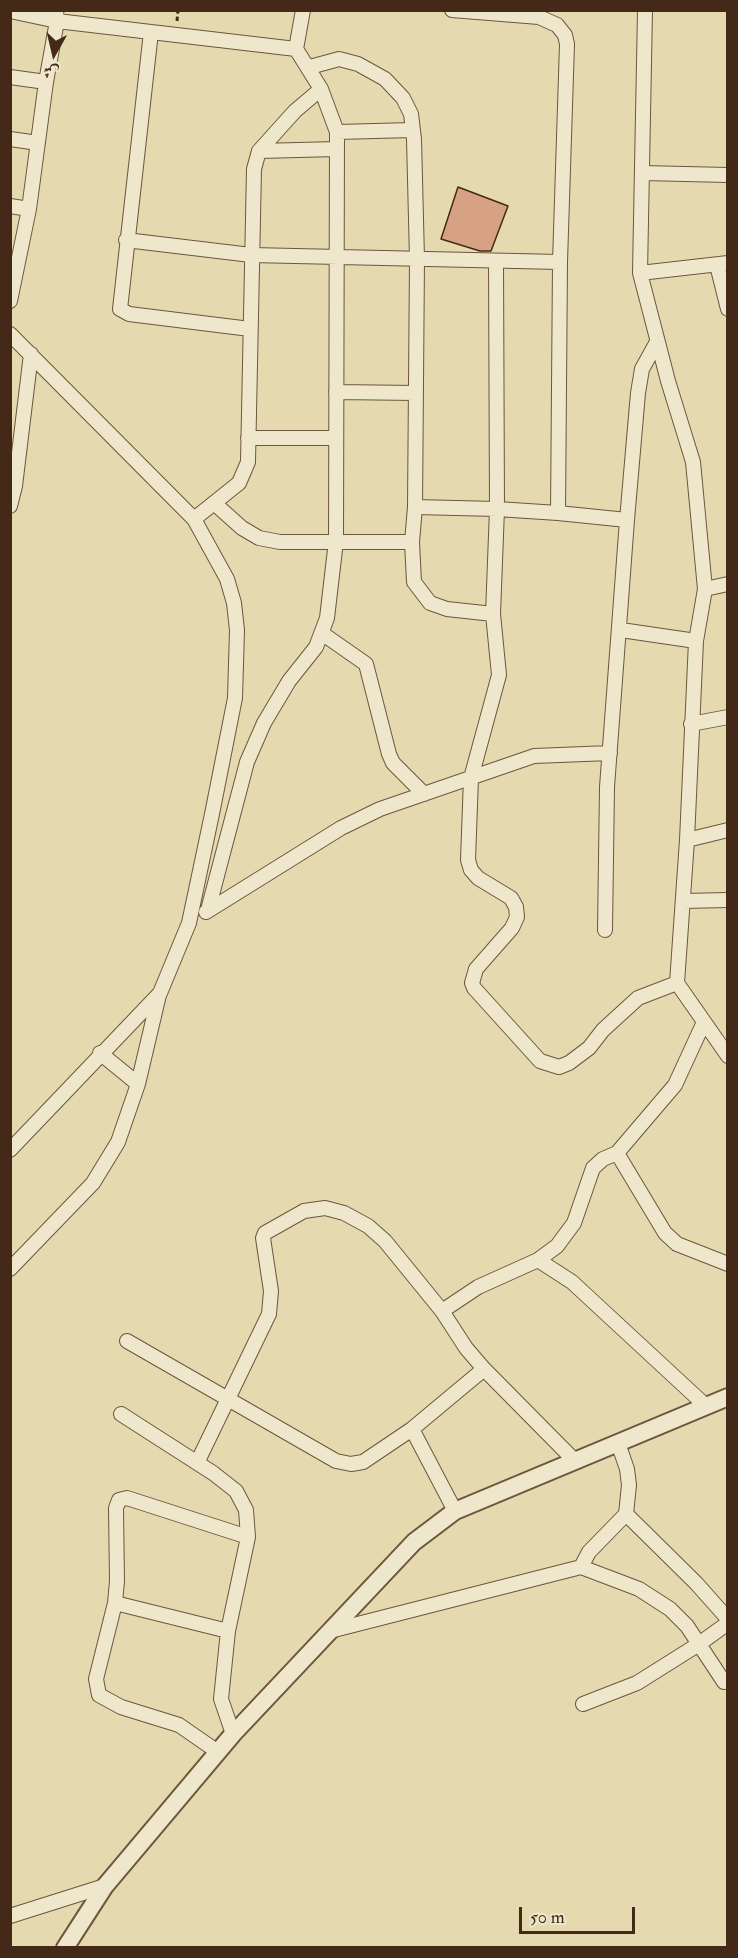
<!DOCTYPE html>
<html>
<head>
<meta charset="utf-8">
<style>
  body { margin:0 }
  #map { position:relative; width:738px; height:1958px; overflow:hidden; background:#e5daaf; font-family:"IM FELL Double Pica",Amiri,serif }
  canvas { display:block }
  .frame { position:absolute; inset:0; border:12px solid #452918; pointer-events:none }
  .north { position:absolute; left:24px; top:24px; width:60px; height:60px; -webkit-text-stroke:4px #eee7cb; paint-order:stroke; rotate:188deg; font-size:16px; font-weight:700; line-height:24px; text-align:center; color:#452918 }
  .north::after { content:''; display:block; margin:auto; width:21px; height:27px; background:#452918; clip-path:polygon(50% 0,100% 100%,50% 72%,0 100%) }
  .scale { position:absolute; left:519px; top:1907px; width:116px; height:27px; box-sizing:border-box; border:3px solid #452918; border-top:0; padding-left:8px; font-size:18px; line-height:21px; white-space:nowrap; color:#452918; -webkit-text-stroke:4px #eee7cb; paint-order:stroke }
</style>
</head>
<body>
<div id="map">
<canvas width="738" height="1958"></canvas>
<div class="frame"></div>
<div class="north">ش</div>
<div class="scale">50 m</div>
</div>
<script>
const g = document.querySelector('canvas').getContext('2d');
g.lineJoin = 'round';
function paint(path, color) { g.fillStyle = color; g.fill(path, 'evenodd'); }
const shape = rows => new Path2D(rows.map(r => 'M' + r).join(''));
function stroke(path, color, width, dash) { g.strokeStyle = color; g.lineWidth = width; g.lineCap = dash ? 'butt' : 'round'; g.setLineDash(dash || []); g.stroke(path); }
const building = shape([
  [458,187,508,206,491,251,480,251,441,239,458,187]
]);
const path = shape([
  [177,21,178,10]
]);
const minor = shape([
  [452,10,539,17,557,25,565,35,567,44,560,262,558,513],
  [645,10,640,273,668,381,693,462,705,589,696,641,687,840,677,983,728,1056],
  [10,11,57,21,296,49,321,89,337,132,336,541,327,618,316,647,289,681,264,723,247,762,208,910],
  [151,32,120,309,129,314,250,329],
  [296,49,303,10],
  [310,67,339,59,358,64,385,79,403,98,411,114,414,139,417,259,415,507],
  [10,77,46,82],
  [337,132,413,130],
  [10,139,38,143],
  [259,151,337,149],
  [642,173,728,175],
  [10,206,29,209],
  [126,240,251,255,560,262],
  [496,261,497,509,493,614,447,609,430,603,414,582,412,542,415,507,497,509,558,513,627,520,607,787,605,930],
  [717,265,728,309],
  [640,273,728,263],
  [10,301,29,209,46,82,57,21,56,10],
  [10,334,194,519,227,579,234,603,237,630,235,698,212,814,189,923,160,993,10,1150],
  [336,392,416,393],
  [248,438,336,438],
  [214,503,242,528,259,538,280,542,412,542],
  [10,506,15,486,31,354],
  [194,519,239,483,248,462,254,169,259,151,295,111,321,89],
  [627,520,638,393,642,369,657,342],
  [705,589,728,584],
  [493,614,499,675,471,778,468,860,471,870,478,878,511,898,516,907,517,917,512,928,476,969,472,983,474,988,540,1061,559,1067,569,1063,589,1048,603,1030,638,998,677,983],
  [621,630,696,641],
  [323,634,366,664,389,754,393,763,424,794],
  [691,724,728,717],
  [687,840,728,830],
  [683,901,728,900],
  [206,912,341,828,380,809,534,756,610,753],
  [704,1022,675,1085,617,1153,665,1233,677,1244,728,1264],
  [100,1053,138,1084],
  [538,1260,572,1282,706,1406],
  [10,1269,93,1183,118,1142,138,1084,159,995],
  [442,1311,478,1287,538,1260,557,1246,574,1223,593,1168,603,1159,617,1153],
  [127,1341,336,1461,351,1464,363,1462,412,1429,455,1511],
  [484,1369,574,1460],
  [121,1414,213,1473,236,1491,246,1510,248,1537,228,1631,221,1699,233,1734],
  [197,1463,269,1314,271,1291,263,1238,265,1233,304,1211,325,1208,344,1213,368,1226,385,1241,442,1311,466,1348,484,1369,412,1429],
  [626,1514,696,1583,728,1619],
  [581,1567,589,1552,626,1514,629,1485,627,1469,618,1443],
  [115,1603,228,1631],
  [334,1630,581,1567,639,1589,670,1609,687,1626,724,1682],
  [583,1704,637,1683,699,1644,728,1623],
  [218,1752,179,1725,121,1707,99,1695,96,1679,115,1603,117,1581,116,1508,119,1500,127,1498,248,1537],
  [10,1916,105,1886]
]);
const tertiary = shape([
  [65,1948,105,1886,233,1734,414,1542,455,1511,728,1397]
]);
paint(building, '#d7a184');
stroke(building, '#452918', 1.5);
stroke(minor, '#6d553e', 16);
stroke(tertiary, '#6d553e', 20);
stroke(path, '#452918', 3, [4.5, 3]);
stroke(minor, '#eee7cb', 14);
stroke(tertiary, '#eee7cb', 16);
</script>
</body>
</html>
